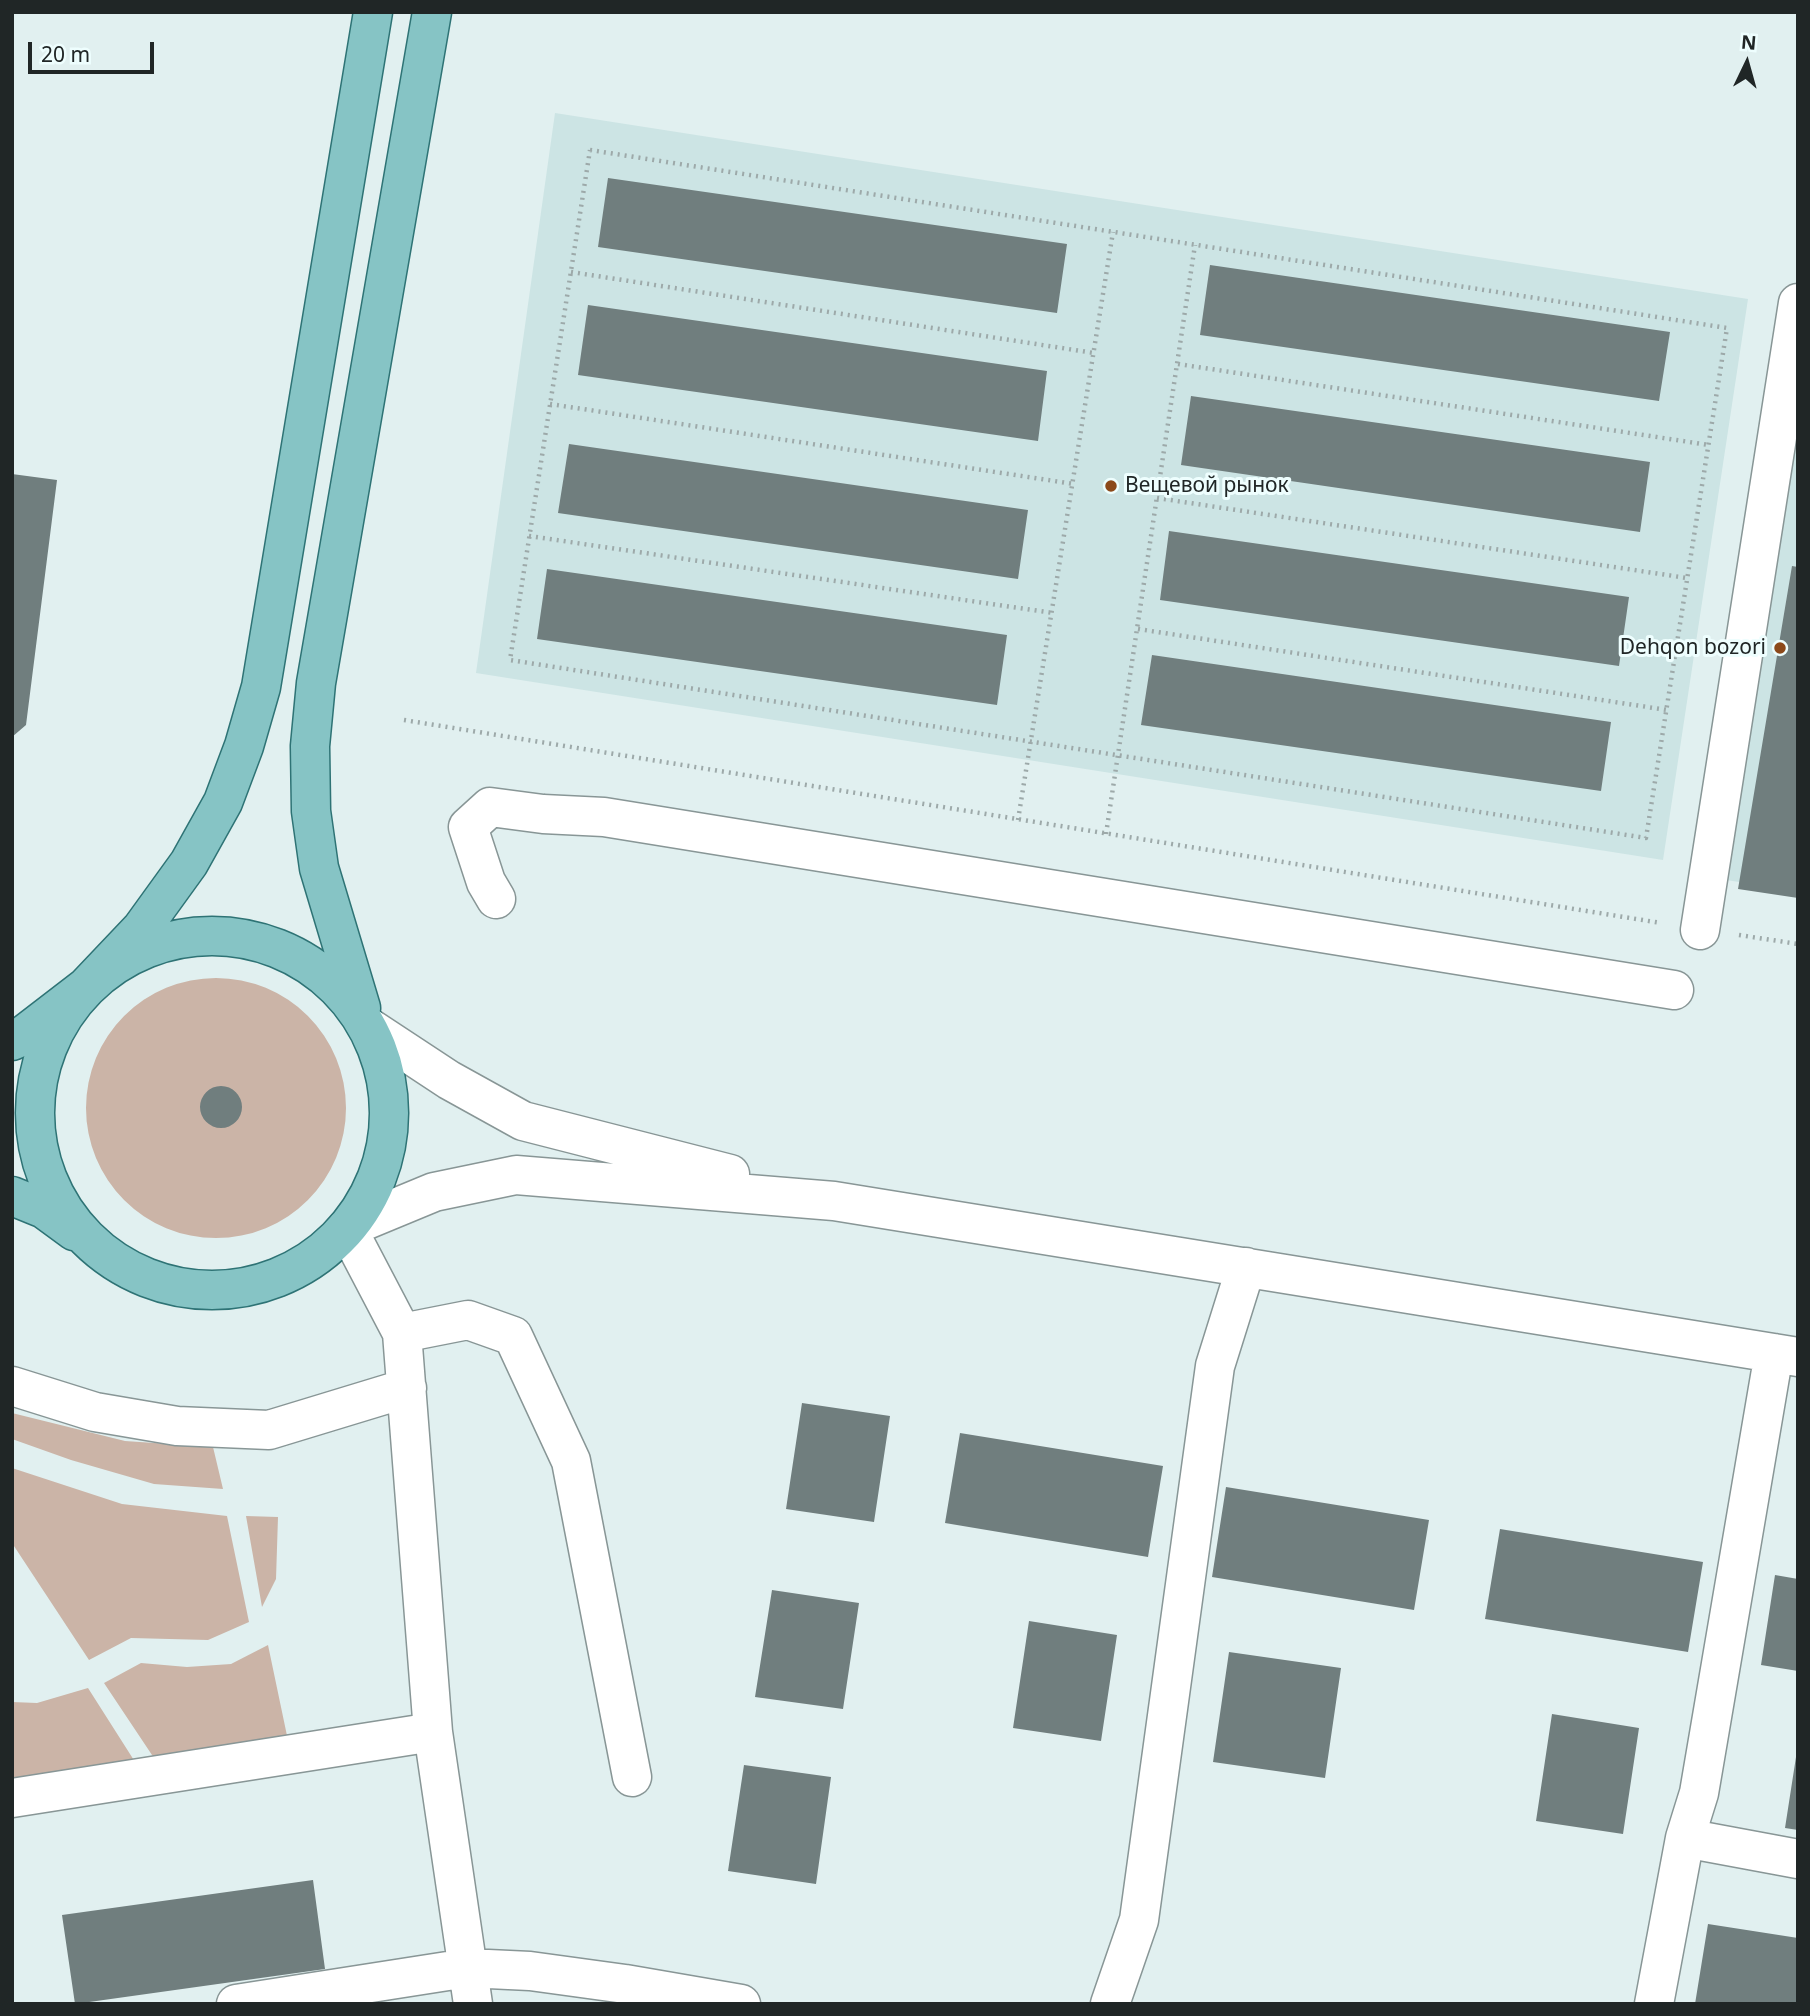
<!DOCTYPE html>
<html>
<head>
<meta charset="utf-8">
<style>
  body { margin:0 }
  #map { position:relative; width:1810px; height:2016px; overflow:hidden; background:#e1f0f0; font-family:"Noto Sans",sans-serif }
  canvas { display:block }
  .frame { position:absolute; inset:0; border:14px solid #202626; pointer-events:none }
  .north { position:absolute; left:1712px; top:28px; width:70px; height:70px; -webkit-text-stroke:5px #eefefe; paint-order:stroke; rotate:5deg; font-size:19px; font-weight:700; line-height:28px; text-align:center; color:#202626 }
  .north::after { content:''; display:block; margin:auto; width:24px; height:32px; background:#202626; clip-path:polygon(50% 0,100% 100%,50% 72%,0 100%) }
  .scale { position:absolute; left:28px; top:42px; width:126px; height:32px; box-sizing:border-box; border:4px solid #202626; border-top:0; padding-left:9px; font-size:21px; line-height:24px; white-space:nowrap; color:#202626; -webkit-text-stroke:5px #eefefe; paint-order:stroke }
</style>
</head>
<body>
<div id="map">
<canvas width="1810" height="2016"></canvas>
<div class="frame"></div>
<div class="north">N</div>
<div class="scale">20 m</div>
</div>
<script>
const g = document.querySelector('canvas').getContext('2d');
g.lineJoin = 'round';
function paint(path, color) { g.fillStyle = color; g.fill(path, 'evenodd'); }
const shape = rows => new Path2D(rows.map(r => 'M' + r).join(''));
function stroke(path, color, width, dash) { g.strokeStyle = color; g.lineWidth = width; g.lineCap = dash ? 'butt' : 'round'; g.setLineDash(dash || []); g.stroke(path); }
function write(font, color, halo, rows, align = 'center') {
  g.font = font + ' "Noto Sans",sans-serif'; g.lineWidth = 6; g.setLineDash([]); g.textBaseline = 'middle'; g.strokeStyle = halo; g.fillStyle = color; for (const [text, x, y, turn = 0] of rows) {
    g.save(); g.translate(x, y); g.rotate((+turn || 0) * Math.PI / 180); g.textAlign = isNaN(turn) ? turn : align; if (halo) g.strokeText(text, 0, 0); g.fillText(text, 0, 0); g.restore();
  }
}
const built = shape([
  [555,113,1748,299,1663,860,476,673],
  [1798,417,1798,891,1726,880]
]);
const green = shape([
  '86 1108a130 130 0 1 1 260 0a130 130 0 1 1-260 0Z',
  [12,1413,125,1441,213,1447,223,1489,154,1484,71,1460,12,1439],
  [12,1468,122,1504,227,1516,249,1622,208,1640,131,1638,89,1660,12,1543],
  [246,1516,278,1517,276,1579,262,1607],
  [268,1645,290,1750,162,1770,104,1683,141,1663,187,1667,231,1664],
  [88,1688,144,1776,12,1796,12,1702,37,1703]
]);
const building = shape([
  [608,178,1067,244,1057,313,598,247],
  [1210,265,1670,332,1659,401,1200,335],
  [588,305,1047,371,1038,441,578,375],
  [1191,396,1650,462,1640,532,1181,465],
  [569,444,1028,510,1018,579,558,513],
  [12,474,57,480,26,725,12,737],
  [1169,531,1629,597,1619,666,1160,600],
  [1792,566,1798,567,1798,898,1738,889],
  [547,569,1007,635,997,705,537,639],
  [1152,655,1611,722,1601,791,1141,725],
  '200 1107a21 21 0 1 1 42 0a21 21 0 1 1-42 0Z',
  [802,1403,890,1416,874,1522,786,1509],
  [960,1433,1163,1466,1148,1557,945,1523],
  [1226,1487,1429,1520,1414,1610,1212,1577],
  [1500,1529,1703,1562,1688,1652,1485,1619],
  [1775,1575,1798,1579,1798,1671,1761,1665],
  [772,1590,859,1603,843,1709,755,1697],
  [1029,1621,1117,1635,1101,1741,1013,1728],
  [1229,1652,1341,1668,1325,1778,1213,1762],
  [1552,1714,1639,1728,1623,1834,1536,1821],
  [1796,1757,1798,1757,1798,1830,1785,1828],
  [744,1765,831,1777,816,1884,728,1871],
  [313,1880,325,1969,75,2004,62,1915],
  [1708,1924,1798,1938,1798,2004,1695,2004]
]);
const path = shape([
  [590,150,1727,328,1646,838,510,660,590,150],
  [571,272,1094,353],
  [1178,364,1709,445],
  [550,404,1074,484],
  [1157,498,1687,578],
  [529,536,1053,613],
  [1138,629,1667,710],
  [404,720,1661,923],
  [1018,820,1113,232],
  [1106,834,1195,245],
  [1739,935,1798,944]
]);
const minor = shape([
  [496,899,486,882,468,827,490,807,543,814,604,817,1674,990],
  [1700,930,1798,303],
  [367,1026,449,1080,523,1121,730,1174],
  [402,1333,468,1320,513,1336,571,1461,632,1777],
  [1774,1353,1699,1793,1685,1838,1798,1859],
  [12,1386,95,1412,177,1426,269,1430,407,1388],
  [12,1798,433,1732],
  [236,2004,467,1968,530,1971,625,1984,741,2004],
  [473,2004,433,1732,402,1333,347,1228,434,1192,516,1175,834,1201,1798,1357],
  [1110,2004,1139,1920,1215,1366,1246,1267],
  [1654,2004,1685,1838]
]);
const major = shape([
  '35 1113a177 177 0 1 1 354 0a177 177 0 1 1-354 0Z',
  [361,1008,319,868,311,811,310,746,316,683,432,12],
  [12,1041,21,1037,86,987,142,928,189,863,223,802,244,746,261,687,373,12],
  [12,1196,44,1209,74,1231]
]);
const markers = [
  [1111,486,7,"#8c491a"],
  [1780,648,7,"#8c491a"]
];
const poiNames = [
  ["Вещевой рынок",1125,486],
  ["Dehqon bozori",1766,648,"right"]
];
paint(built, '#cce4e4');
paint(green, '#cbb4a7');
paint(building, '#707e7e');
stroke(minor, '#889696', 41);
stroke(major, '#2e7375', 41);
stroke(path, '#9da9a9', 4.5, [2, 5]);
stroke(minor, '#fff', 38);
stroke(major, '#86c4c5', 38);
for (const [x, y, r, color] of markers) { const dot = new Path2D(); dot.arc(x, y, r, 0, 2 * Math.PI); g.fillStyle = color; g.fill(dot); stroke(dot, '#eefefe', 2.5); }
write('21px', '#202626', '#eefefe', poiNames, 'left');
</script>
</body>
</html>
